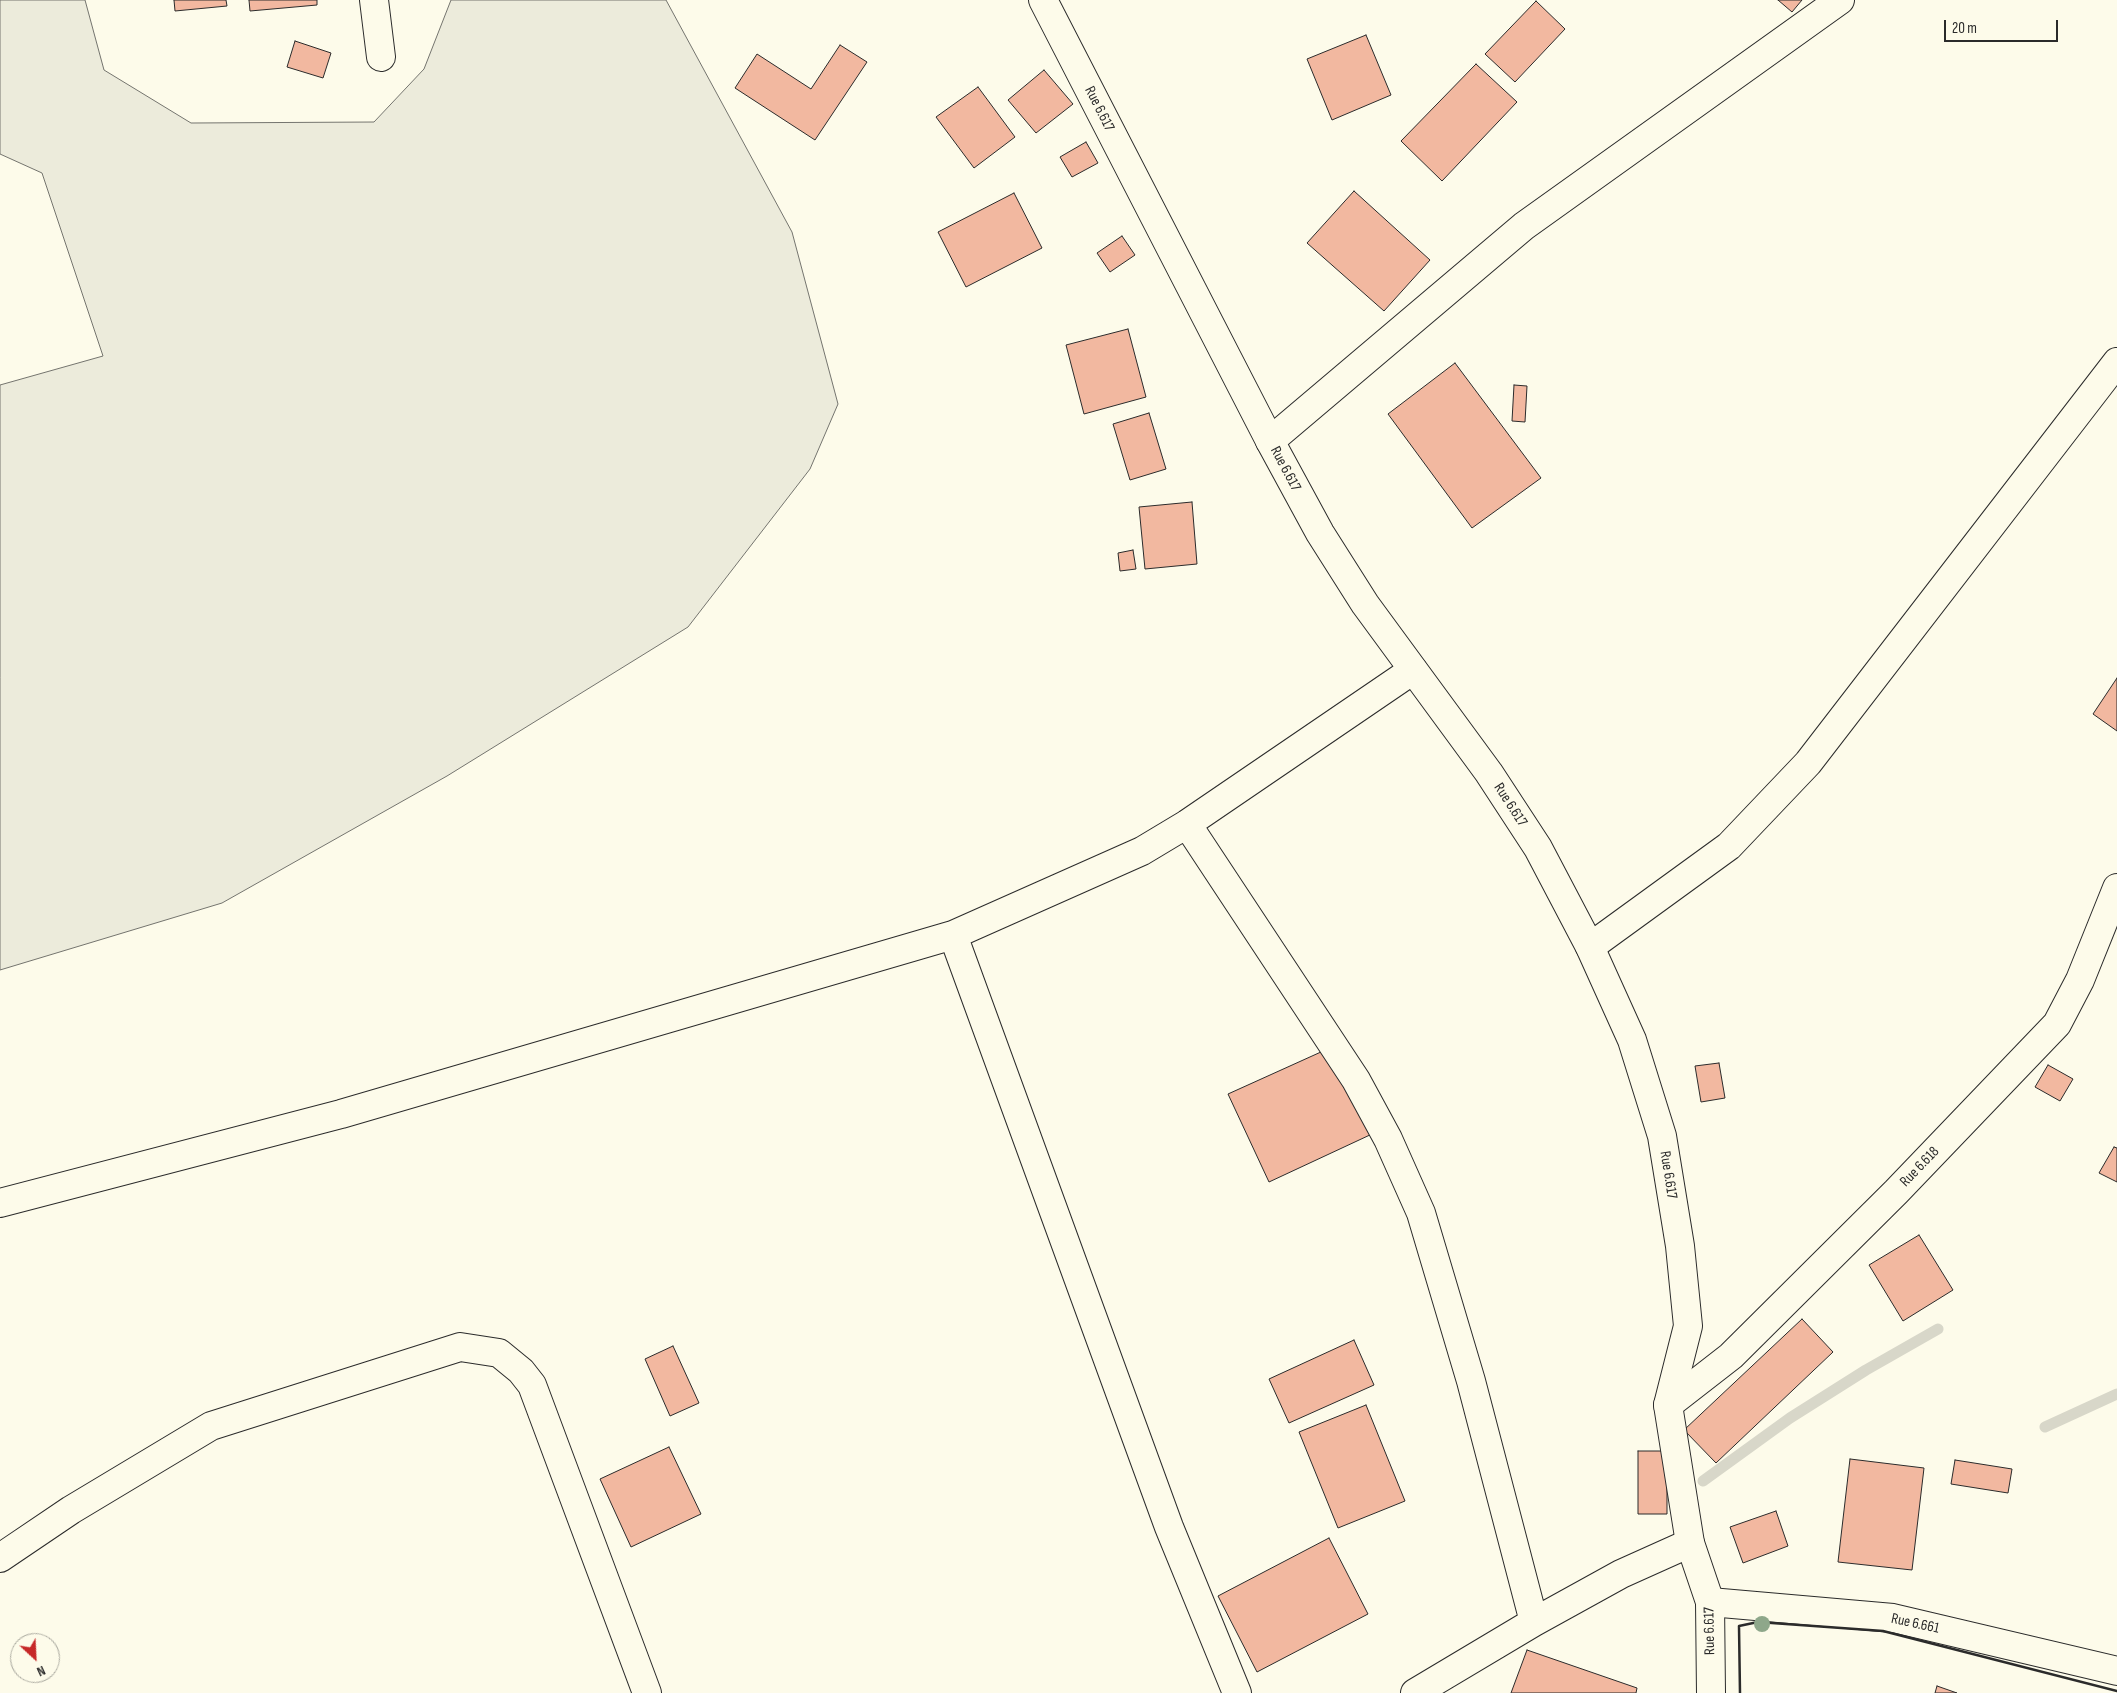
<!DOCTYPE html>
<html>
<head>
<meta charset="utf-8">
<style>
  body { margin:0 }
  #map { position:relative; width:2117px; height:1693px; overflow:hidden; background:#fdfbea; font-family:"Sofia Sans Condensed",sans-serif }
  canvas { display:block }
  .north { position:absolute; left:10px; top:1633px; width:50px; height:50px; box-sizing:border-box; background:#fdfbea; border:1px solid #a9a89e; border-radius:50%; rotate:155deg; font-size:14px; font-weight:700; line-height:20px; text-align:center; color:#2b2b2b }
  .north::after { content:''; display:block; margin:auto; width:18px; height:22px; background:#c62828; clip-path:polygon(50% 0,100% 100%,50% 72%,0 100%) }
  .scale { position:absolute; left:1944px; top:20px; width:114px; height:22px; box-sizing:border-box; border:2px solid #2b2b2b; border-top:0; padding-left:6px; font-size:15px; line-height:18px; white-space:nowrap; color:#2b2b2b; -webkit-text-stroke:4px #fdfbea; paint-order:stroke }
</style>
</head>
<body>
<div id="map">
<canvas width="2117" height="1693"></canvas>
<div class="north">N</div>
<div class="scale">20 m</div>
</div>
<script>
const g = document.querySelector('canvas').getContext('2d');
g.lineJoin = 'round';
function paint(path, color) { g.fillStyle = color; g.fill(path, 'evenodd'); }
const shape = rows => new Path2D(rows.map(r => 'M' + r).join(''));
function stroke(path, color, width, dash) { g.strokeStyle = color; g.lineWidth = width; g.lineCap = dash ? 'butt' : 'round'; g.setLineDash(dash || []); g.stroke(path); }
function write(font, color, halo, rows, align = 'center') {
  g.font = font + ' "Sofia Sans Condensed",sans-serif'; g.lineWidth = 4; g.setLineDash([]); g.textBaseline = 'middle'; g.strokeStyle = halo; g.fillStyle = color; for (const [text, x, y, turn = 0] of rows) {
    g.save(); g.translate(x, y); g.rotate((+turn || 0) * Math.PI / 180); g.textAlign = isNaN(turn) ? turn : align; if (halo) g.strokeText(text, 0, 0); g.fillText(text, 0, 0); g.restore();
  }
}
const green = shape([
  [0,0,85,0,104,70,191,123,374,122,424,69,451,0,666,0,792,232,838,404,810,469,688,627,447,776,222,903,0,970,0,385,103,356,42,173,0,154,0,0]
]);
const stream = shape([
  [2045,1427,2117,1394],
  [1703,1481,1790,1418,1866,1370,1938,1329]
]);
const building = shape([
  [174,0,226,0,227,6,175,11,174,0],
  [249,0,317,0,317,5,250,11,249,0],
  [1778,0,1802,0,1792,12,1778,0],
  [1536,1,1565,29,1515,82,1485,54,1536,1],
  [1366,35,1391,95,1332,120,1307,59,1366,35],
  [295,41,331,53,323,78,287,67,295,41],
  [840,45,867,62,815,140,735,88,757,54,811,89,840,45],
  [1476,64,1517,102,1442,181,1401,141,1476,64],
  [1044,70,1073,104,1036,133,1008,100,1044,70],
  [978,87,1015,137,974,168,936,117,978,87],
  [1086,142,1098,163,1072,177,1060,157,1086,142],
  [1354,191,1430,260,1384,311,1307,243,1354,191],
  [1014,193,1042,248,966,287,938,232,1014,193],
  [1122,236,1135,255,1110,272,1097,253,1122,236],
  [1128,329,1146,397,1084,414,1066,345,1128,329],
  [1455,363,1541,478,1472,528,1388,414,1455,363],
  [1514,385,1527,386,1525,422,1512,421,1514,385],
  [1149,413,1166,469,1130,480,1113,424,1149,413],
  [1192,502,1197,564,1145,569,1139,507,1192,502],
  [1133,550,1136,569,1120,571,1118,553,1133,550],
  [2117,678,2117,731,2093,714,2117,678],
  [1332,1047,1372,1134,1269,1182,1228,1094,1332,1047],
  [1719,1063,1725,1098,1701,1102,1695,1066,1719,1063],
  [2048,1065,2073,1079,2060,1101,2035,1087,2048,1065],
  [2114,1147,2117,1148,2117,1182,2099,1173,2114,1147],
  [1919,1235,1953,1290,1903,1321,1869,1265,1919,1235],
  [1802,1319,1833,1352,1716,1463,1684,1430,1802,1319],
  [1354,1340,1374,1385,1289,1423,1269,1379,1354,1340],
  [673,1346,699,1403,670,1416,645,1359,673,1346],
  [1366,1405,1405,1501,1338,1528,1299,1432,1366,1405],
  [669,1447,701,1514,631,1547,600,1479,669,1447],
  [1638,1451,1667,1451,1667,1514,1638,1514,1638,1451],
  [1850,1459,1924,1468,1912,1570,1838,1562,1850,1459],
  [1955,1460,2012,1469,2008,1493,1951,1484,1955,1460],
  [1776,1511,1788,1546,1743,1563,1730,1527,1776,1511],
  [1329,1538,1368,1614,1257,1672,1218,1596,1329,1538],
  [1527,1650,1637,1688,1636,1693,1511,1693,1527,1650],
  [1937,1686,1957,1693,1935,1693,1937,1686]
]);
const minor = shape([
  [374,0,381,57],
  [1270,441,1524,226,1840,0],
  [1187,824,1356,1080,1388,1139,1421,1213,1471,1381,1534,1622],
  [953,935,1169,1527,1237,1693],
  [1590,947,1729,846,1808,763,2117,362],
  [0,1203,341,1114,953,935,1142,851,1187,824,1413,670],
  [1668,1405,1731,1356,1896,1192,2057,1024,2080,980,2117,888],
  [0,1558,71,1510,211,1426,460,1347,499,1353,521,1371,532,1385,647,1693],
  [1710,1602,1893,1618,2117,1671],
  [1415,1693,1534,1622,1621,1574,1690,1543]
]);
const tertiary = shape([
  [1043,0,1270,441,1320,533,1365,604,1489,773,1538,848,1590,947,1632,1040,1662,1136,1680,1246,1688,1326,1668,1405,1690,1543,1710,1602,1711,1693]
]);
const wall = shape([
  [1740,1693,1739,1626,1758,1622,1883,1631,2117,1691]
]);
const trees = [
  [1762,1624]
];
const streetNames = [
  ["Rue 6.617",1099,109,63],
  ["Rue 6.617",1285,469,62],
  ["Rue 6.617",1510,805,57],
  ["Rue 6.618",1920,1167,-46],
  ["Rue 6.617",1668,1175,81],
  ["Rue 6.661",1915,1624,12],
  ["Rue 6.617",1710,1631,-91]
];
paint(green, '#ecebdb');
stroke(green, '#74746e', 1);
stroke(stream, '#d8d7c9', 11);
paint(building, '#f2b8a0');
stroke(building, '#2b2b2b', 1);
stroke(minor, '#2b2b2b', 30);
stroke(tertiary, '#2b2b2b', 30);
stroke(minor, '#fdfbea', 28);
stroke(tertiary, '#fdfbea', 28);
stroke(wall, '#2b2b2b', 2.5);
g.fillStyle = '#8ea78a';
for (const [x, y] of trees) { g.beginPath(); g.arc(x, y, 8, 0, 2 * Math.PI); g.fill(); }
write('15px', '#2b2b2b', '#fdfbea', streetNames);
</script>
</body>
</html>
